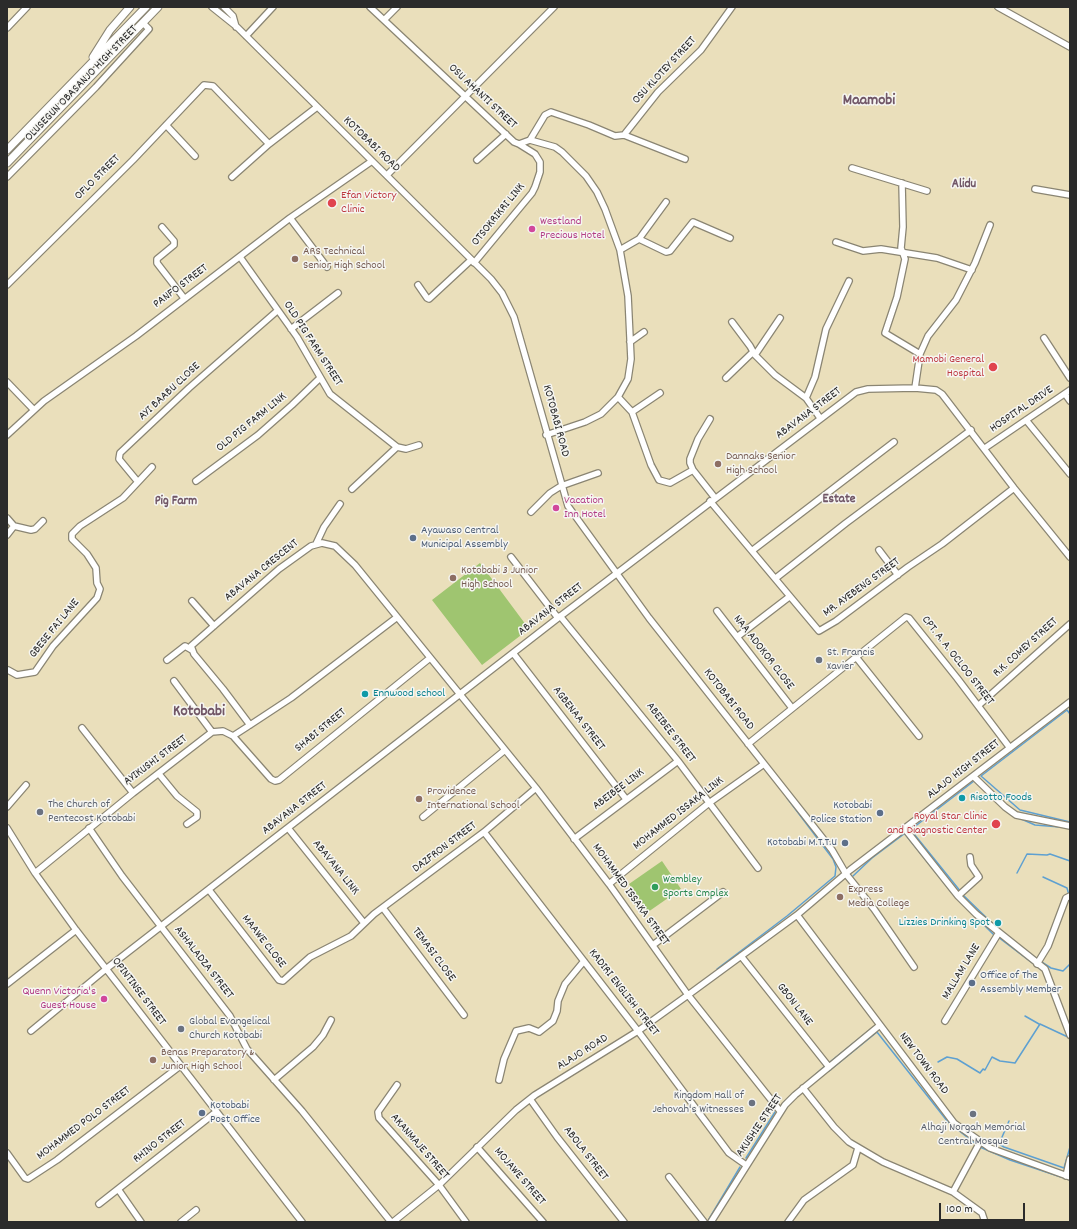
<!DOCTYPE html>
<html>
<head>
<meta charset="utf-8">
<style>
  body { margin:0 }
  #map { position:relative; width:1077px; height:1229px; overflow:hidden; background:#eadfbb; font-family:Dekko,sans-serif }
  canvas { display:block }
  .frame { position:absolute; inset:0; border:8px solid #2b2b2b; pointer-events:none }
  .scale { position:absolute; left:939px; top:1203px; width:86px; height:18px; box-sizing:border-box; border:2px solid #2b2b2b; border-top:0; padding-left:5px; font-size:12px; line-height:14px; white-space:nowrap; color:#2b2b2b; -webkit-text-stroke:3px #f6f6f2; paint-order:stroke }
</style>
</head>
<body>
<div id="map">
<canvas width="1077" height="1229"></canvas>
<div class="frame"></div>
<div class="scale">100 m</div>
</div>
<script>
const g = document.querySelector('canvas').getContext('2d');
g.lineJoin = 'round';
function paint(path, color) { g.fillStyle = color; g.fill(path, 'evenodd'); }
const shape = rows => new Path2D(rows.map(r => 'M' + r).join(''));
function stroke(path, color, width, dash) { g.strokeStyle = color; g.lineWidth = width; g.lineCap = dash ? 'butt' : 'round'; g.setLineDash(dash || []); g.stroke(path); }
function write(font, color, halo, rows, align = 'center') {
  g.font = font + ' Dekko,sans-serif'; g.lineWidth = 3; g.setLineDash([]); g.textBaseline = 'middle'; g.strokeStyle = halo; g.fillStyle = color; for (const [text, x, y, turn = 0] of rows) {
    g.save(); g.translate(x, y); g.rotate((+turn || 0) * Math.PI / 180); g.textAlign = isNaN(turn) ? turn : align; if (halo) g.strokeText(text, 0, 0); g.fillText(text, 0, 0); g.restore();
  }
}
const green = shape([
  [480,563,529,629,482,665,432,600],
  [662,861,681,889,648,912,629,884]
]);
const stream = shape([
  [1070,714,1067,710,981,776,1020,810,1070,822],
  [992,798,1012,815],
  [1019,818,1035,825,1060,827],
  [910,829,961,892],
  [909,831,974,781],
  [905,834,952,893],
  [1017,873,1027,854,1047,855,1050,854,1070,861],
  [853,876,872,858,904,834],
  [1043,877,1067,888,1069,895],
  [963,895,993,924],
  [973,914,994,935],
  [998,937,1035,965],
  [1024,949,1037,959],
  [1040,961,1051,968,1063,971,1070,964],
  [717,969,787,916,835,876,836,867,833,859,787,798],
  [1025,1016,1039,1024],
  [1060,1017,1067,1034],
  [830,1062,873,1027,948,1122,977,1145],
  [938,1062,947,1057,957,1059,980,1073,983,1069,985,1070,992,1057,1000,1061,1015,1063,1040,1024,1070,1038],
  [829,1071,877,1032],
  [784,1102,825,1066],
  [1009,1121,999,1144,1004,1147,1064,1168,1070,1147],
  [980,1147,1010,1160,1070,1180],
  [746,1158,775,1112],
  [709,1219,740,1167],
  [714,1222,719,1214]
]);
const minor = shape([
  [212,7,237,27,491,279,502,293,514,317,568,506,649,618,832,850,846,874,874,909,914,967],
  [224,7,233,16,236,27],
  [370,7,514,142,519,144,530,140,555,147,562,152,586,176,597,192,605,209,620,250,628,296,631,359,628,379,618,397,601,414,585,422,546,435],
  [998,7,1070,47],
  [384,20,397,7],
  [7,28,27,7],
  [246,36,273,7],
  [166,125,195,156],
  [624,135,685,159],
  [530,140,545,115,551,112,589,125,615,136,624,135,658,92,701,50,732,7],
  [477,160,506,134],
  [852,168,927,191],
  [387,175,554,7],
  [7,177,96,87,149,29,143,23],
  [232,177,269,144,317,107],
  [902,183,903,227,901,248,905,259,897,297,885,333,920,354],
  [1035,189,1070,195],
  [290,218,327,267],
  [162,227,174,241,174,245,157,259,157,263,184,298],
  [639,239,666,252,670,251,693,222,730,238],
  [836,242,863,251,881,249,937,258,972,270],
  [620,250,639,239,666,202],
  [240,257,297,337,330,394,397,447,406,449,419,445],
  [474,263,532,193,535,187,540,172,540,162,535,154,519,144],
  [7,285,133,160,204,85,213,86,269,144],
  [418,285,427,298,429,299,471,260],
  [732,322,750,346,755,355,775,375,806,398,820,418],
  [291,329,338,293],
  [1044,338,1070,378],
  [630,342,644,332],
  [755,355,780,318],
  [726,378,753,352],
  [7,382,33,409],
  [915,388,920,354,928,336,956,300,975,263,990,225],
  [1065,394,1070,401],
  [618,397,632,412,651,465,659,480,670,483,693,470,715,498],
  [806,398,815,377,826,329,849,281],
  [632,412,660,393],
  [1026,420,1070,474],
  [7,435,44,401,136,336,290,218,372,161],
  [985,448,1070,390],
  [152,467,138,482,119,459,120,453,189,388,277,311],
  [693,470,690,463,690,459,698,439,710,419],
  [196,481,258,435,292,405,320,378],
  [352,489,397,447],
  [710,501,819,631,836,621,908,567,942,544,1014,488],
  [531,512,550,493,561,486,598,473],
  [7,518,14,526],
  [14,526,31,530,35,529,43,521],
  [7,535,14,526],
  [316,544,324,527,340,504],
  [753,550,894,442],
  [879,550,898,575],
  [511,557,558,618],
  [776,578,846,523,971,430],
  [192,601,214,626],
  [717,611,792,708],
  [560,616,678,761,758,868],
  [737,637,789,597],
  [513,653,626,799],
  [856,657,919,736],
  [167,660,185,646,192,650],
  [8,670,17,675,35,672,53,646,97,598,100,589,97,583,96,568,87,554,72,539,72,534,80,526,123,498,138,482],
  [174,681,212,732],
  [979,705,1070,624],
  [250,725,223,689,194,654,191,646,279,569,311,546,322,543,335,546,355,565,536,788,609,884,688,995,780,1111],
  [82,728,133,793],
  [233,736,271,779,275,781,279,780,430,658],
  [748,744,906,617,909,618,957,678,1010,748],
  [159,774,177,796,197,812,197,817,187,824],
  [974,777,1005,807,1016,815,1070,826],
  [7,807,26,785],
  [423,817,505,750],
  [7,828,35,873,76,930,302,1222],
  [89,828,122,876,230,1016,247,1049,302,1111,391,1222],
  [288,828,364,923],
  [905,829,958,896,976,914,1045,969,1070,1035],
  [484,832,638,1031,729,1153,746,1165],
  [574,839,678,761],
  [35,873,133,793,212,732,223,731,233,736,250,725,291,698,396,618],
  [609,884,709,803,764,764],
  [209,890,279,980,283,981,310,957,351,936,374,914,484,832,536,788],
  [958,896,979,877,971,865,970,857],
  [383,908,464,1015],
  [797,915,954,1123,990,1148,1070,1177],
  [653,945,723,892],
  [741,956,829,1067],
  [1037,964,1048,946,1066,898,1070,896],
  [7,984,76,930],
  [945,1021,998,934],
  [31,1031,106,969,558,618,856,392,868,389,915,388,936,390,942,394,1014,488,1070,557],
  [274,1080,313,1047,323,1035,331,1020],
  [499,1080,504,1059,516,1031,529,1028,539,1032,553,1021,557,1011,558,1001,565,984,584,961],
  [397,1085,378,1112,379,1118,439,1185,466,1222],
  [803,1088,834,1127,849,1142,883,1162,953,1192,982,1213,985,1222],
  [530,1099,557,1137,624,1222],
  [477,1147,543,1222],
  [7,1153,25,1178,28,1179,57,1160,180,1066],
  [1066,1176,1070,1159],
  [669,1177,704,1222],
  [118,1189,141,1222],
  [953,1192,980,1142],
  [99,1204,216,1112],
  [181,1222,196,1210],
  [393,1222,439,1185,516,1110,535,1095,638,1031,688,995,797,915,850,870,1070,702],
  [711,1222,785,1105,795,1095,880,1025],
  [788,1222,804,1200,853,1165,858,1148]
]);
const major = shape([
  [93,57,110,30,130,7],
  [7,150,146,7],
  [7,163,158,7]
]);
const markers = [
  [332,203,5,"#e0444e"],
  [532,229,4,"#d1479c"],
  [295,259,4,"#8d6e63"],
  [993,367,5,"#e0444e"],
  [718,464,4,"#8d6e63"],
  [556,508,4,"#d1479c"],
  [413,538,4,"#5c6f8a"],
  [453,578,4,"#8d6e63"],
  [819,660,4,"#6b7280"],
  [365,694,4,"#0f9aa8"],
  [962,798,4,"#0f9aa8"],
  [419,799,4,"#8d6e63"],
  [40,812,4,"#6b7280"],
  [880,813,4,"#5c6f8a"],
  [996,824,5,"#e0444e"],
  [845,843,4,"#5c6f8a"],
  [655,887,4,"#2e9e5b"],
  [840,897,4,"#8d6e63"],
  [998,923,4,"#0f9aa8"],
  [972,983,4,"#5c6f8a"],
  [104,999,4,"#d1479c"],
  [181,1029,4,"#6b7280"],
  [153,1060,4,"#8d6e63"],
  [752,1103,4,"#6b7280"],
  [202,1113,4,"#5c6f8a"],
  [973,1114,4,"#6b7280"]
];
const streetNames = [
  ["OSU KLOTEY STREET",665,71,-47],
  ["OLUSEGUN OBASANJO HIGH STREET",82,84,-46],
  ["OSU AHANTI STREET",482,97,43],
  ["KOTOBABI ROAD",371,145,44],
  ["OFLO STREET",98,178,-45],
  ["OTSOKRIKRI LINK",499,215,-51],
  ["PANFO STREET",181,287,-37],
  ["OLD PIG FARM STREET",312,344,57],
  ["AYI BAABU CLOSE",170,392,-43],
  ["HOSPITAL DRIVE",1022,410,-34],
  ["ABAVANA STREET",809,414,-37],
  ["KOTOBABI ROAD",555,421,75],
  ["OLD PIG FARM LINK",252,423,-39],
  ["ABAVANA CRESCENT",262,571,-39],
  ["MR. AYEBENG STREET",862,588,-36],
  ["ABAVANA STREET",551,610,-38],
  ["GBESE FAI LANE",55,629,-51],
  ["R.K. COMEY STREET",1026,648,-42],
  ["NAA ADOKOR CLOSE",763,653,52],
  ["CPT. A. A. OCLOO STREET",957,661,52],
  ["KOTOBABI ROAD",728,700,52],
  ["AGBENAA STREET",578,719,52],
  ["SHABI STREET",321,731,-39],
  ["ABEIBEE STREET",670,733,52],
  ["AYIKUSHI STREET",156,761,-37],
  ["ALAJO HIGH STREET",964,770,-38],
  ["ABEIBEE LINK",619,790,-37],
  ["ABAVANA STREET",295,809,-38],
  ["MOHAMMED ISSAKA LINK",679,814,-38],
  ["DAZFRON STREET",445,848,-37],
  ["ABAVANA LINK",335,868,51],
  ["MOHAMMED ISSAKA STREET",630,895,54],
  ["MAAWE CLOSE",263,942,52],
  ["TEMASI CLOSE",433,955,53],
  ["ASHALADZA STREET",203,963,52],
  ["MALLAM LANE",962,972,-59],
  ["OPINTINSE STREET",138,992,53],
  ["KADIRI ENGLISH STREET",623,993,52],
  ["GBON LANE",794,1005,52],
  ["ALAJO ROAD",583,1053,-32],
  ["NEW TOWN ROAD",923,1064,53],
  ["MOHAMMED POLO STREET",84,1124,-37],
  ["AKUSHIE STREET",760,1126,-56],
  ["RHINO STREET",160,1142,-38],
  ["AKANMAJE STREET",419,1147,49],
  ["ABOLA STREET",585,1154,52],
  ["MOJAWE STREET",519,1177,49]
];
const healthNames = [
  ["Efan Victory",341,196,"left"],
  ["Clinic",341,210,"left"],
  ["Mamobi General",984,360],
  ["Hospital",984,374],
  ["Royal Star Clinic",987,817],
  ["and Diagnostic Center",987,831]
];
const hotelNames = [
  ["Westland",540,222],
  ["Precious Hotel",540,236],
  ["Vacation",564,501],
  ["Inn Hotel",564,515],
  ["Quenn Victoria's",96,992,"right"],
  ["Guest House",96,1006,"right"]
];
const educationNames = [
  ["ARS Technical",303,252],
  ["Senior High School",303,266],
  ["Dannaks Senior",726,457],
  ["High School",726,471],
  ["Kotobabi 3 Junior",461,571],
  ["High School",461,585],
  ["Providence",427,792],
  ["International School",427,806],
  ["Express",848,890],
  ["Media College",848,904],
  ["Benas Preparatory &",161,1053],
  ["Junior High School",161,1067]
];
const serviceNames = [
  ["Ayawaso Central",421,531],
  ["Municipal Assembly",421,545],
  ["Kotobabi",872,806,"right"],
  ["Police Station",872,820,"right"],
  ["Kotobabi M.T.T.U",837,843,"right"],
  ["Office of The",980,976],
  ["Assembly Member",980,990],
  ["Kotobabi",210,1106],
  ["Post Office",210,1120]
];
const worshipNames = [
  ["St. Francis",827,653],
  ["Xavier",827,667],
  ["The Church of",48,805],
  ["Pentecost Kotobabi",48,819],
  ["Global Evangelical",189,1022],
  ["Church Kotobabi",189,1036],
  ["Kingdom Hall of",744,1096,"right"],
  ["Jehovah's Witnesses",744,1110,"right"],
  ["Alhaji Norgah Memorial",973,1128,"center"],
  ["Central Mosque",973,1142,"center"]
];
const cultureNames = [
  ["Ennwood school",373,694],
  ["Risotto Foods",970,798],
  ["Lizzies Drinking Spot",990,923,"right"]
];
const leisureNames = [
  ["Wembley",663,880],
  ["Sports Cmplex",663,894]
];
const neighbourhoodNames = [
  ["Alidu",964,185],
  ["Estate",839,500],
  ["Pig Farm",176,502]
];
const districtNames = [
  ["Maamobi",869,102],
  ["Kotobabi",199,713]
];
paint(green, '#9fc570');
stroke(stream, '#5ea0d1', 1.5);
stroke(minor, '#8a8573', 8);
stroke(major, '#8a8573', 9);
stroke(minor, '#fff', 5.5);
stroke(major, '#fff', 7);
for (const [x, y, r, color] of markers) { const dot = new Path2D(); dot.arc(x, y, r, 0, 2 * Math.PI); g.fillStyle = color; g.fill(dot); stroke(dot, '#f6f6f2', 1.5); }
write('12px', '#2b2b2b', '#f6f6f2', streetNames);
write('12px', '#be3a42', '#f6f6f2', healthNames, 'right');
write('12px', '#b23c85', '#f6f6f2', hotelNames, 'left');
write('12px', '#785e54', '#f6f6f2', educationNames, 'left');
write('12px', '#4e5e75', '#f6f6f2', serviceNames, 'left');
write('12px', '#5b616d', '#f6f6f2', worshipNames, 'left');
write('12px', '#0d838f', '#f6f6f2', cultureNames, 'left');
write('12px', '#27864d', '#f6f6f2', leisureNames, 'left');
write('bold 13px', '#715767', '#f6f6f2', neighbourhoodNames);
write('bold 16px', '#715767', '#f6f6f2', districtNames);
</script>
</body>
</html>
